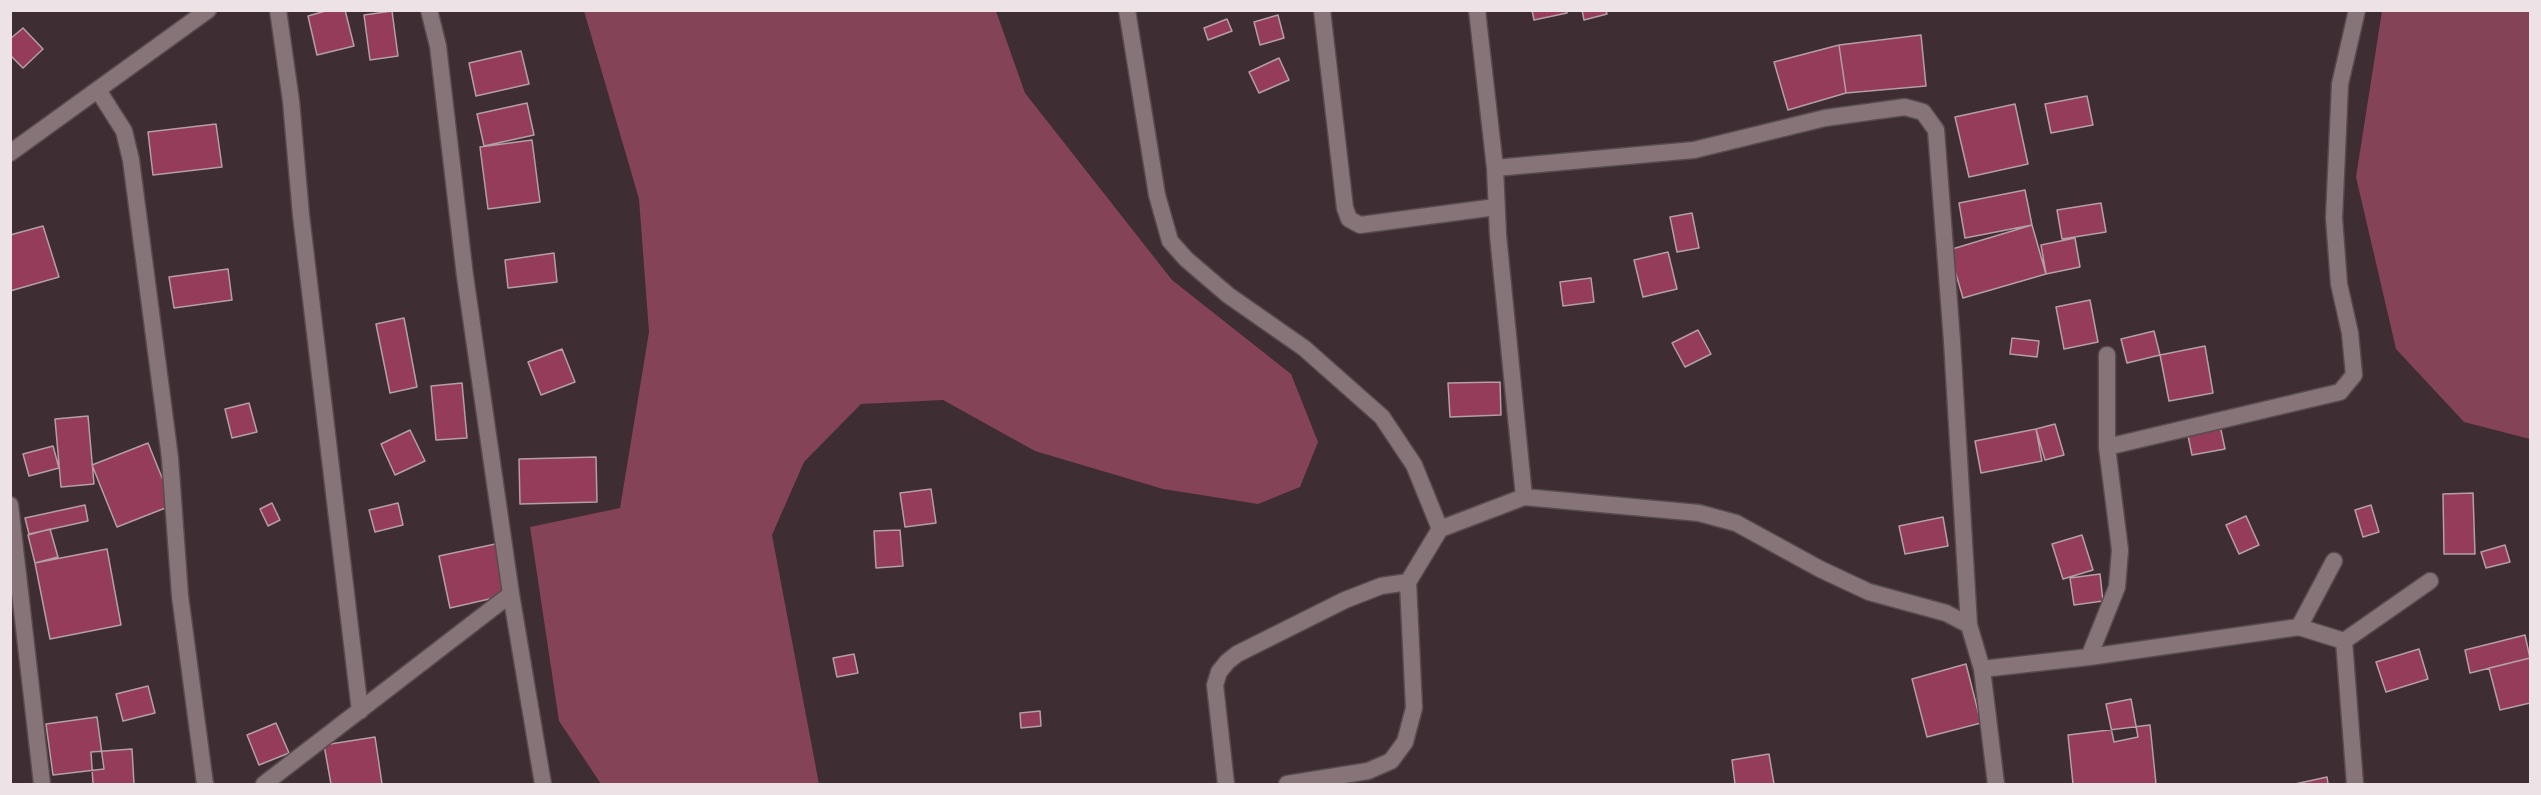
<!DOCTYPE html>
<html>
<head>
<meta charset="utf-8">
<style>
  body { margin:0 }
  #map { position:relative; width:2541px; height:795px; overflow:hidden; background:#3e2d32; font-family:"Source Sans 3",sans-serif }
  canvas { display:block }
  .frame { position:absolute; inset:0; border:12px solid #ede2e5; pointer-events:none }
</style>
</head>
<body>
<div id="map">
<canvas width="2541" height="795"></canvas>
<div class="frame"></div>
</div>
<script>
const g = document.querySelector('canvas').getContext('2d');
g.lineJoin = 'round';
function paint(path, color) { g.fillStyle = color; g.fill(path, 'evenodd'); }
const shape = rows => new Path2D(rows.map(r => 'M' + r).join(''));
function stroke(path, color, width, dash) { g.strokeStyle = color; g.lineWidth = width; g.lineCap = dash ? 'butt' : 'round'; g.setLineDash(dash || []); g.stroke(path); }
const green = shape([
  [584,11,996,11,1025,93,1172,280,1291,374,1318,442,1300,487,1258,504,1163,489,1035,451,943,400,861,404,804,462,772,535,819,784,601,784,559,721,530,527,620,508,649,332,639,199],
  [2382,11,2530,11,2530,439,2464,422,2396,349,2356,177]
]);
const building = shape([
  [329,10,345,10,354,46,317,55,308,16,329,10],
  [1532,10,1567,10,1567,13,1534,20,1532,10],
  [1582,10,1606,10,1607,14,1584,20,1582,10],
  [392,11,398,56,370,60,364,15,392,11],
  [1278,15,1284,38,1260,45,1254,22,1278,15],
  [1227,19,1232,31,1208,40,1204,28,1227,19],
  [23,28,43,49,23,68,10,55,10,39,23,28],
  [1921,35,1926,86,1846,93,1839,45,1921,35],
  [1839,45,1846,93,1788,110,1774,62,1839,45],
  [521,51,529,84,476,96,469,63,521,51],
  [1279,58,1289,80,1259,93,1249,72,1279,58],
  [2087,96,2093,125,2051,133,2045,104,2087,96],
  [527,103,534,135,484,146,477,114,527,103],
  [2015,104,2028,164,1969,177,1955,117,2015,104],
  [216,124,222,167,153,175,148,132,216,124],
  [532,140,540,202,488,209,480,147,532,140],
  [2025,190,2032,225,1965,238,1959,203,2025,190],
  [2101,203,2106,232,2062,239,2057,210,2101,203],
  [1692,213,1699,248,1677,252,1670,217,1692,213],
  [2032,225,2046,274,1963,298,1949,250,2032,225],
  [43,226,59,277,10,291,10,235,43,226],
  [2075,238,2080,267,2046,274,2041,245,2075,238],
  [1668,252,1677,289,1643,297,1634,260,1668,252],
  [554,253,557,282,508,288,505,260,554,253],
  [228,269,232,300,174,308,169,277,228,269],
  [1591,278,1594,302,1563,306,1560,282,1591,278],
  [2090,300,2098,342,2064,349,2056,307,2090,300],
  [404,318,417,387,390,393,376,324,404,318],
  [1698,330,1711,354,1685,367,1672,343,1698,330],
  [2154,331,2160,355,2127,363,2121,339,2154,331],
  [2012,338,2039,341,2037,357,2010,354,2012,338],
  [2205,346,2213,393,2169,401,2160,355,2205,346],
  [562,349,575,382,541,395,528,362,562,349],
  [1500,382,1501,415,1450,417,1448,383,1500,382],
  [462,383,467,438,436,440,431,386,462,383],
  [249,403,257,432,232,438,225,409,249,403],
  [88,416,94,484,61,487,55,419,88,416],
  [2055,424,2064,455,2045,460,2036,429,2055,424],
  [2220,425,2225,449,2192,455,2187,431,2220,425],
  [2036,429,2042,461,1981,473,1975,441,2036,429],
  [410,430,425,461,395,475,381,444,410,430],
  [148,443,173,505,117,527,92,465,148,443],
  [53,446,59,468,29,476,23,454,53,446],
  [596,457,597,502,520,504,519,459,596,457],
  [931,489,936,523,905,527,900,493,931,489],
  [2473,493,2475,554,2444,554,2443,494,2473,493],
  [272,503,280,520,268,526,260,509,272,503],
  [398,503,403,525,375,532,369,510,398,503],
  [85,505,88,521,29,534,25,518,85,505],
  [2371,505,2379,532,2363,537,2355,510,2371,505],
  [2246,516,2259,545,2239,554,2226,525,2246,516],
  [1943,517,1948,546,1905,554,1899,526,1943,517],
  [50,529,58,557,35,563,28,535,50,529],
  [900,530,903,566,876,568,874,531,900,530],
  [2082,535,2093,570,2063,579,2052,544,2082,535],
  [500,543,511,594,450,608,439,556,500,543],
  [2505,545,2510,562,2486,568,2481,552,2505,545],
  [107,549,121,625,50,639,35,563,107,549],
  [2100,574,2103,601,2074,605,2070,578,2100,574],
  [2525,635,2530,658,2470,673,2465,650,2525,635],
  [2419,649,2428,679,2386,692,2376,662,2419,649],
  [854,654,858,673,837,677,833,658,854,654],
  [2530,658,2530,703,2500,710,2489,668,2530,658],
  [1966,664,1981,723,1927,737,1912,679,1966,664],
  [148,686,155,713,123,721,116,694,148,686],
  [2131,699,2138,737,2114,742,2106,704,2131,699],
  [1040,711,1041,726,1021,728,1020,713,1040,711],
  [97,717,104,769,53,775,46,724,97,717],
  [276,723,289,753,259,765,247,735,276,723],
  [2150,725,2156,784,2073,784,2068,735,2150,725],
  [375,737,382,784,331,784,324,745,375,737],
  [132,749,134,784,93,784,91,752,132,749],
  [1769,754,1774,784,1735,784,1732,760,1769,754],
  [2327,777,2328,784,2295,784,2327,777]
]);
const minor = shape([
  [278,10,291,101,301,215,360,711],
  [429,10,438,46,465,276,511,594,543,784],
  [1127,10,1157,195,1170,241,1186,259,1228,295,1304,348,1382,417,1414,465,1440,529],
  [1322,10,1345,208,1349,219,1360,225,1496,207],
  [1477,10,1495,168,1498,235,1524,497],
  [98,90,124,131,131,160,170,458,180,596,205,784],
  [10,153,208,10],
  [1495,168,1694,150,1825,118,1905,107,1923,112,1936,130,1952,341,1969,625,1982,669,1996,784],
  [2107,447,2340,392,2354,375,2350,333,2339,284,2334,218,2340,84,2357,10],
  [10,505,42,784],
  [2299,627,2334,561],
  [2344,641,2355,784],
  [2089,657,2117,587,2120,550,2107,447,2107,355],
  [1982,669,2089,657,2299,627,2344,641,2430,581],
  [264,784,511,594],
  [1226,784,1215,685,1219,672,1227,662,1237,654,1345,600,1381,586,1408,582,1440,529,1524,497,1699,513,1736,523,1820,569,1869,592,1946,613,1969,625],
  [1287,784,1368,771,1391,761,1405,742,1414,708,1408,582]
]);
paint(green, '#844357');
paint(building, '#943c5a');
stroke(building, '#b49fa4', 1.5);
stroke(minor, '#584b4f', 19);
stroke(minor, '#877478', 16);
</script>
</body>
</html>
